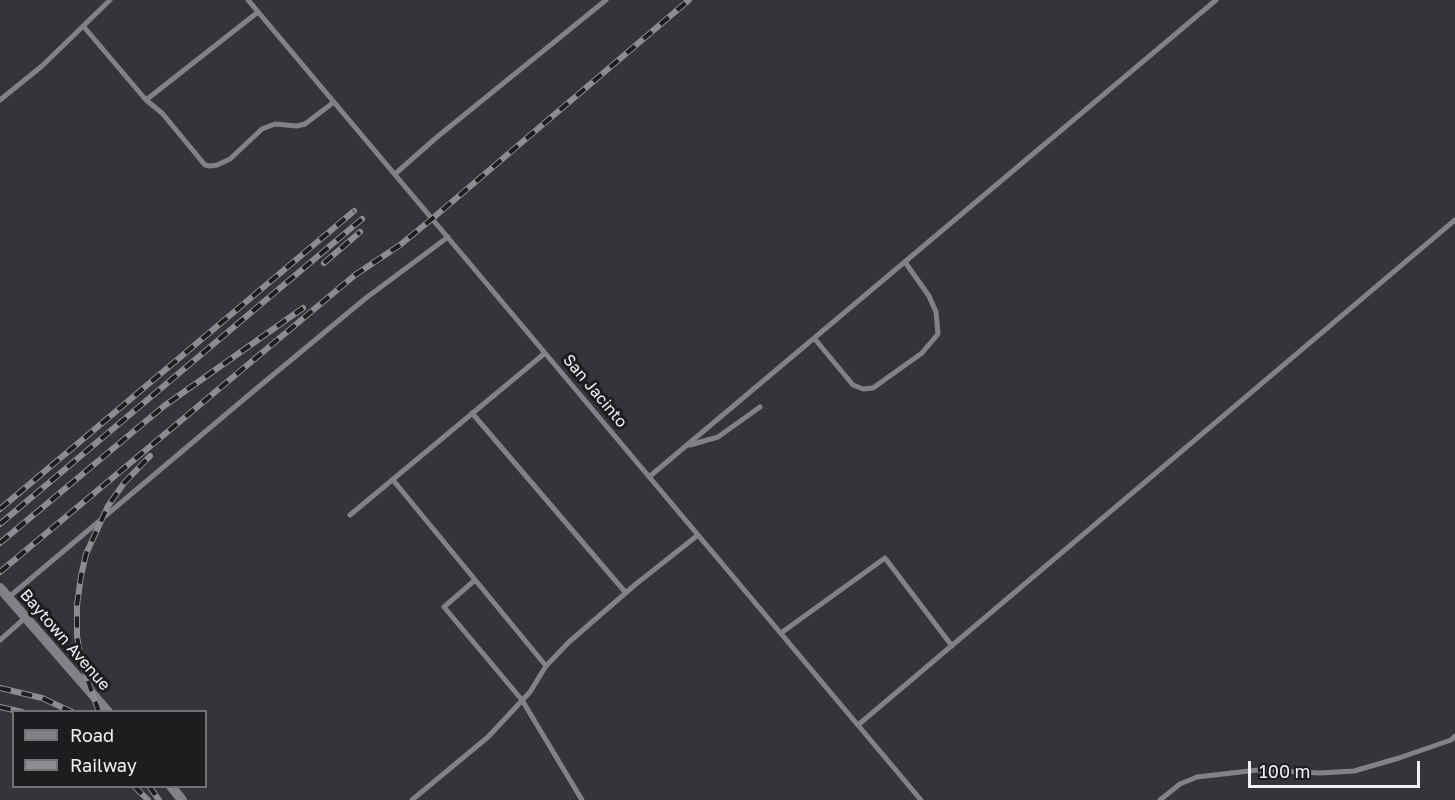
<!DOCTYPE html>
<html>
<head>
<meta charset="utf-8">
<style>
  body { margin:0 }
  #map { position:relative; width:1455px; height:800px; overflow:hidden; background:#34353a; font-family:"Golos Text",sans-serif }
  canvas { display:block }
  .legend { position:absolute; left:12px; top:710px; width:195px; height:78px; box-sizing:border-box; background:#1c1d1f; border:2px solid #717274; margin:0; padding:8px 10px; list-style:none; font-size:18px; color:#f0f1f4 }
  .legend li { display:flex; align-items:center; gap:12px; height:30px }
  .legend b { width:30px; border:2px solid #717274 }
  .scale { position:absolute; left:1248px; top:761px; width:172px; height:27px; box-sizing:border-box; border:3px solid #f0f1f4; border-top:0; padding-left:8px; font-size:18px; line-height:21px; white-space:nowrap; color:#f0f1f4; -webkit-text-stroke:4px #1c1d1f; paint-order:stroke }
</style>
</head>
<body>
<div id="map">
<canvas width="1455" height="800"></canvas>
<ul class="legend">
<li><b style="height:8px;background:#818288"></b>Road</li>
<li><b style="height:8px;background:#8c8d91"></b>Railway</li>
</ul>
<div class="scale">100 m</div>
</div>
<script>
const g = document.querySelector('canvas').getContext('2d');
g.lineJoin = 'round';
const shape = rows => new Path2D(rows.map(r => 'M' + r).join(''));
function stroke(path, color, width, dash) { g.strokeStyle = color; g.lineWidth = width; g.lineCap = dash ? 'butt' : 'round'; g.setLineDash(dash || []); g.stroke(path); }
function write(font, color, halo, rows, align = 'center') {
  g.font = font + ' "Golos Text",sans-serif'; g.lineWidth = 6; g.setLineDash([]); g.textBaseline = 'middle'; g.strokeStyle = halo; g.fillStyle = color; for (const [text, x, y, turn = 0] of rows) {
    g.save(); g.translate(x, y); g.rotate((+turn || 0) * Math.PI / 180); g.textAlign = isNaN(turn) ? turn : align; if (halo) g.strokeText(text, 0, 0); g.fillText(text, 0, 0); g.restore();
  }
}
const service = shape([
  [248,0,921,800],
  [84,27,146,100,258,12],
  [0,100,42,66,110,0],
  [146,100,162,113,205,165,210,166,217,165,230,159,262,129,275,124,297,126,305,124,334,102],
  [395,174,437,137,606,0],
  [814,338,853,385,863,389,873,388,922,353,938,334,936,312,929,296,905,262],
  [472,413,626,593],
  [690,445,718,437,760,407],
  [649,477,1216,0],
  [393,480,546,666,569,642,636,584,698,535],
  [350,515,545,353],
  [475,580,444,607,522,700,582,800],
  [9,597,256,389,366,298,448,237],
  [781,633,885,558,952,646],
  [0,640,25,618],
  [858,725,1455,220],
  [412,800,488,737,530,692,546,666],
  [1160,800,1180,784,1197,777,1258,770,1320,773,1354,771,1399,758,1451,740,1455,736]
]);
const minor = shape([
  [0,588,108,712],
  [171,786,182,800]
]);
const rail = shape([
  [324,263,360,232],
  [0,509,354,211],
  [0,524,362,219],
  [0,543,164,406,303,308],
  [0,572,355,275,400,245,433,218,689,0],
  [0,688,42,698,72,712],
  [0,707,22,712],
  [99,712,81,661,77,636,77,605,81,576,86,554,108,506,124,483,150,456],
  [134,786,148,800],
  [149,786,159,800]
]);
const streetNames = [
  ["San Jacinto",595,391,50],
  ["Baytown Avenue",65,640,49]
];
stroke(service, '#818288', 5);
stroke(minor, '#818288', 10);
stroke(rail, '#8c8d91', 6);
stroke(rail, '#1c1d1f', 4, [11]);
write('16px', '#f0f1f4', '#1c1d1f', streetNames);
</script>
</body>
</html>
